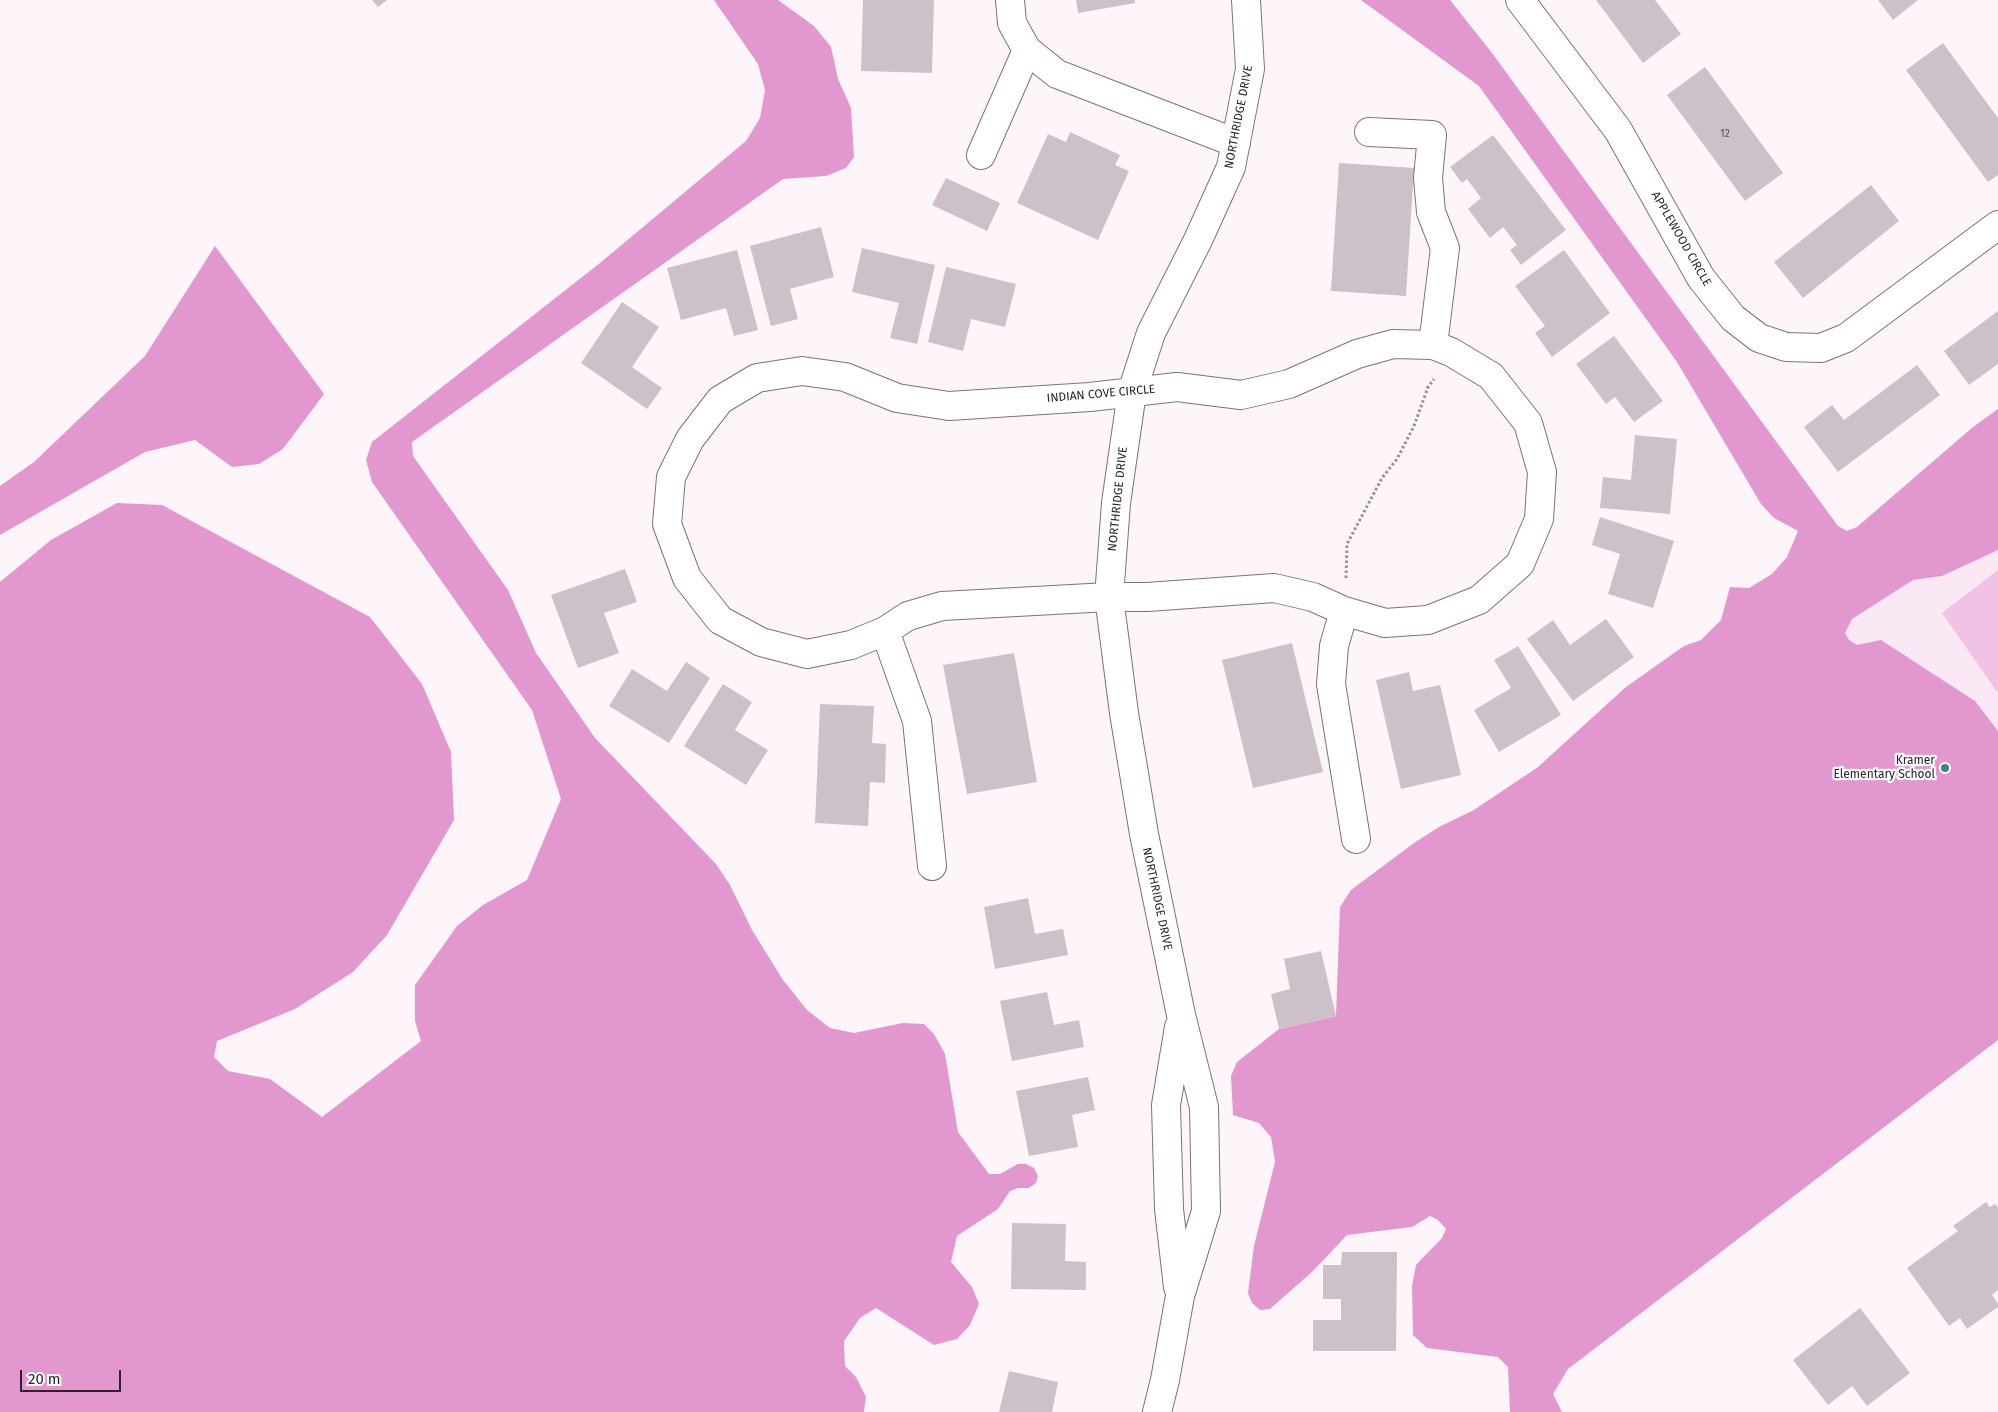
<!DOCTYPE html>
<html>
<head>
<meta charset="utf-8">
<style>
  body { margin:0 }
  #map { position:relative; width:1998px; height:1412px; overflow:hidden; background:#fef5fb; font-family:"Fira Sans",sans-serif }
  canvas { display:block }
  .scale { position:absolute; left:20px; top:1370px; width:101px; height:22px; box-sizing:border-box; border:2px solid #282427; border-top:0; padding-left:6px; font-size:15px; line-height:18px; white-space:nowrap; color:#282427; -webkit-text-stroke:4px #fff; paint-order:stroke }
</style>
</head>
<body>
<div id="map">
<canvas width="1998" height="1412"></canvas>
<div class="scale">20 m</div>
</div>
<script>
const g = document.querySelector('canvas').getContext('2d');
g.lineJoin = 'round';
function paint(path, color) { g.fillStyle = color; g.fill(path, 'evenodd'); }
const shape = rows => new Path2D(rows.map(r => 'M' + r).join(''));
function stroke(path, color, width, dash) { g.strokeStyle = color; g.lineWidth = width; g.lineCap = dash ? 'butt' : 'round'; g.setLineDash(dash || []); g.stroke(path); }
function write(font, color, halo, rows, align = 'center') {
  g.font = font + ' "Fira Sans",sans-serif'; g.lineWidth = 4.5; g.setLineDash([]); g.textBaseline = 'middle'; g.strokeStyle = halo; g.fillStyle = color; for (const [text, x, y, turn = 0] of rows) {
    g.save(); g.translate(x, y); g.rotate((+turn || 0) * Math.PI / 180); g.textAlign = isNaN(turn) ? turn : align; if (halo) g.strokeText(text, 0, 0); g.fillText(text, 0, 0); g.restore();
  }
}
const built = shape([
  [1998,460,1998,915,1785,621]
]);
const green = shape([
  [1998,570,1998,693,1942,613]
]);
const forest = shape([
  [714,0,778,0,814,26,831,47,838,79,851,108,854,157,846,168,826,176,783,179,412,442,413,456,508,590,536,653,595,738,716,864,730,885,752,930,783,980,807,1010,830,1028,854,1033,903,1023,924,1024,934,1034,945,1054,958,1132,989,1174,1000,1174,1018,1164,1026,1164,1034,1168,1038,1176,1036,1183,1029,1188,1018,1188,1010,1191,998,1209,957,1236,951,1262,972,1287,979,1304,970,1325,957,1339,934,1345,876,1308,860,1318,844,1341,845,1366,856,1377,866,1397,864,1412,0,1412,0,582,51,540,117,503,162,505,370,617,422,684,451,752,454,820,387,935,353,972,295,1009,217,1041,214,1057,228,1071,270,1079,322,1117,421,1041,415,1021,415,985,457,926,483,905,527,880,561,799,532,710,372,482,366,460,372,442,600,263,746,141,760,118,765,90,758,64],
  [1361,0,1450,0,1492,53,1838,526,1847,531,1857,527,1973,427,1998,409,1998,550,1942,576,1913,580,1852,619,1845,633,1849,640,1857,645,1881,640,1975,701,1998,731,1998,1040,1568,1369,1553,1394,1562,1412,1510,1412,1508,1367,1498,1357,1427,1348,1413,1335,1412,1286,1416,1265,1442,1238,1446,1229,1438,1220,1430,1216,1412,1227,1347,1235,1313,1271,1270,1309,1260,1310,1252,1303,1248,1293,1254,1246,1275,1162,1271,1137,1259,1123,1233,1115,1231,1076,1237,1062,1279,1029,1336,1016,1340,907,1351,890,1414,843,1439,827,1474,810,1538,767,1626,687,1684,646,1701,640,1721,620,1730,587,1749,588,1772,574,1787,557,1798,531,1774,518,1761,504,1677,362,1479,86],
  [215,246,324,394,283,449,259,464,232,467,195,440,145,452,0,535,0,486,34,462,145,356]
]);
const building = shape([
  [372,0,387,0,378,7],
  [863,0,934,0,932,73,861,71],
  [1076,0,1135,0,1135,3,1078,13],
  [1596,0,1655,0,1681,34,1643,63],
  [1878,0,1918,0,1893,20],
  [1943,43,1998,118,1998,175,1988,182,1906,70],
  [1705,67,1783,173,1745,201,1667,95],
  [1070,132,1120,155,1115,165,1129,171,1098,240,1017,203,1048,134,1066,142],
  [1493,135,1566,230,1521,265,1510,250,1517,245,1503,227,1490,238,1468,209,1481,198,1467,179,1462,183,1450,167],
  [1339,163,1414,168,1406,296,1331,291],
  [946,178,1000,203,987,231,932,205],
  [1871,185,1899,221,1803,298,1774,262],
  [821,227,834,277,790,289,798,319,771,326,750,246],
  [862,248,935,265,917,344,890,338,899,303,852,292],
  [737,250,758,330,734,336,726,308,681,320,667,268],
  [1564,250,1610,313,1552,357,1535,333,1545,326,1515,286],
  [946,267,1016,284,1005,327,971,319,963,351,928,342],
  [622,302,659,327,632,367,662,388,647,409,581,363],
  [1998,311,1998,364,1969,385,1944,351],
  [1614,336,1663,401,1634,422,1615,397,1606,404,1576,364],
  [1917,365,1940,395,1838,472,1804,427,1832,405,1844,420],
  [1635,435,1677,439,1670,514,1600,508,1603,477,1631,480],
  [1600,517,1674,541,1653,608,1608,594,1620,554,1592,545],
  [625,569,637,602,604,613,619,653,578,668,551,595],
  [1606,619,1634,657,1573,701,1527,639,1553,620,1570,645],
  [1292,643,1323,772,1253,788,1222,660],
  [1518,646,1561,715,1499,752,1474,710,1511,688,1494,660],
  [1014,653,1037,782,967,794,943,665],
  [686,662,710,678,669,743,609,706,632,669,667,691],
  [1409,672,1413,691,1440,685,1461,775,1401,789,1376,680],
  [723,684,752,702,735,730,768,750,746,785,684,746],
  [820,704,874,706,872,743,886,744,885,783,870,782,868,826,815,823],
  [1028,898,1035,934,1063,929,1068,955,995,969,984,907],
  [1321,951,1336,1016,1279,1029,1271,994,1290,989,1284,959],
  [1047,992,1054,1025,1079,1020,1084,1047,1012,1061,1000,1001],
  [1088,1077,1095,1110,1072,1115,1078,1147,1029,1156,1016,1091],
  [1986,1202,1990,1207,1995,1204,1998,1207,1998,1290,1992,1295,1998,1304,1998,1307,1967,1329,1960,1318,1949,1326,1907,1268,1958,1231,1953,1226],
  [1012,1223,1066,1224,1065,1261,1086,1262,1086,1290,1011,1289],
  [1342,1252,1397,1252,1396,1351,1313,1351,1313,1320,1341,1320,1341,1299,1323,1299,1323,1265,1341,1265],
  [1860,1308,1910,1373,1867,1406,1852,1386,1828,1405,1793,1360],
  [1009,1371,1058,1382,1052,1412,999,1412]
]);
const path = shape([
  [1346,578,1347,544,1382,478,1397,459,1414,426,1428,387,1434,379]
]);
const minor = shape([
  [1010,0,1012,23,1027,50,1057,74,1236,143],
  [1520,0,1618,130,1701,278,1733,318,1759,338,1786,347,1821,348,1846,338,1998,225],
  [1369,132,1432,135,1428,178,1431,212,1445,248,1433,345],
  [981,155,1027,50],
  [1393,344,1433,345,1451,352,1491,376,1528,423,1542,472,1539,519,1520,564,1479,600,1428,620,1385,623,1344,611,1313,597,1274,588,1147,597,1109,597,942,606,908,616,885,631,851,645,807,654,761,642,720,620,687,578,667,524,671,477,690,439,720,400,757,378,802,371,845,377,897,398,949,406,1090,397,1177,387,1241,395,1289,384,1357,354,1393,344],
  [1344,611,1334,646,1331,684,1356,839],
  [885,631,917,721,932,866],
  [1178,1287,1169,1209,1166,1105,1179,1027],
  [1157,1412,1165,1380,1180,1296,1206,1211,1204,1107,1181,1015,1144,834,1124,713,1109,597,1116,503,1132,392,1151,333,1198,240,1231,167,1250,69,1246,0]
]);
const markers = [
  [1945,768,5,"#3c837c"]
];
const numberNames = [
  ["12",1725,134]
];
const streetNames = [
  ["NORTHRIDGE DRIVE",1239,117,-79],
  ["APPLEWOOD CIRCLE",1681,239,60],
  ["INDIAN COVE CIRCLE",1101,394,-5],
  ["NORTHRIDGE DRIVE",1118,499,-84],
  ["NORTHRIDGE DRIVE",1157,899,78]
];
const poiNames = [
  ["Kramer",1935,761],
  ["Elementary School",1935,775]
];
paint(built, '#fae8f4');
paint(green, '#f2c2e5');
paint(forest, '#e297cf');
paint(building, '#ccc1c8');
stroke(minor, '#7c7279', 30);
stroke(path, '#969094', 3, [2.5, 2.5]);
stroke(minor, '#fff', 28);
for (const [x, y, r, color] of markers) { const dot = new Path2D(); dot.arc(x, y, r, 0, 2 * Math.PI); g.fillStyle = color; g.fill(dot); stroke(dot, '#fff', 2); }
write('10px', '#514b4f', null, numberNames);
write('12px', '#282427', '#fff', streetNames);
write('12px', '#282427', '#fff', poiNames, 'right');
</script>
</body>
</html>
